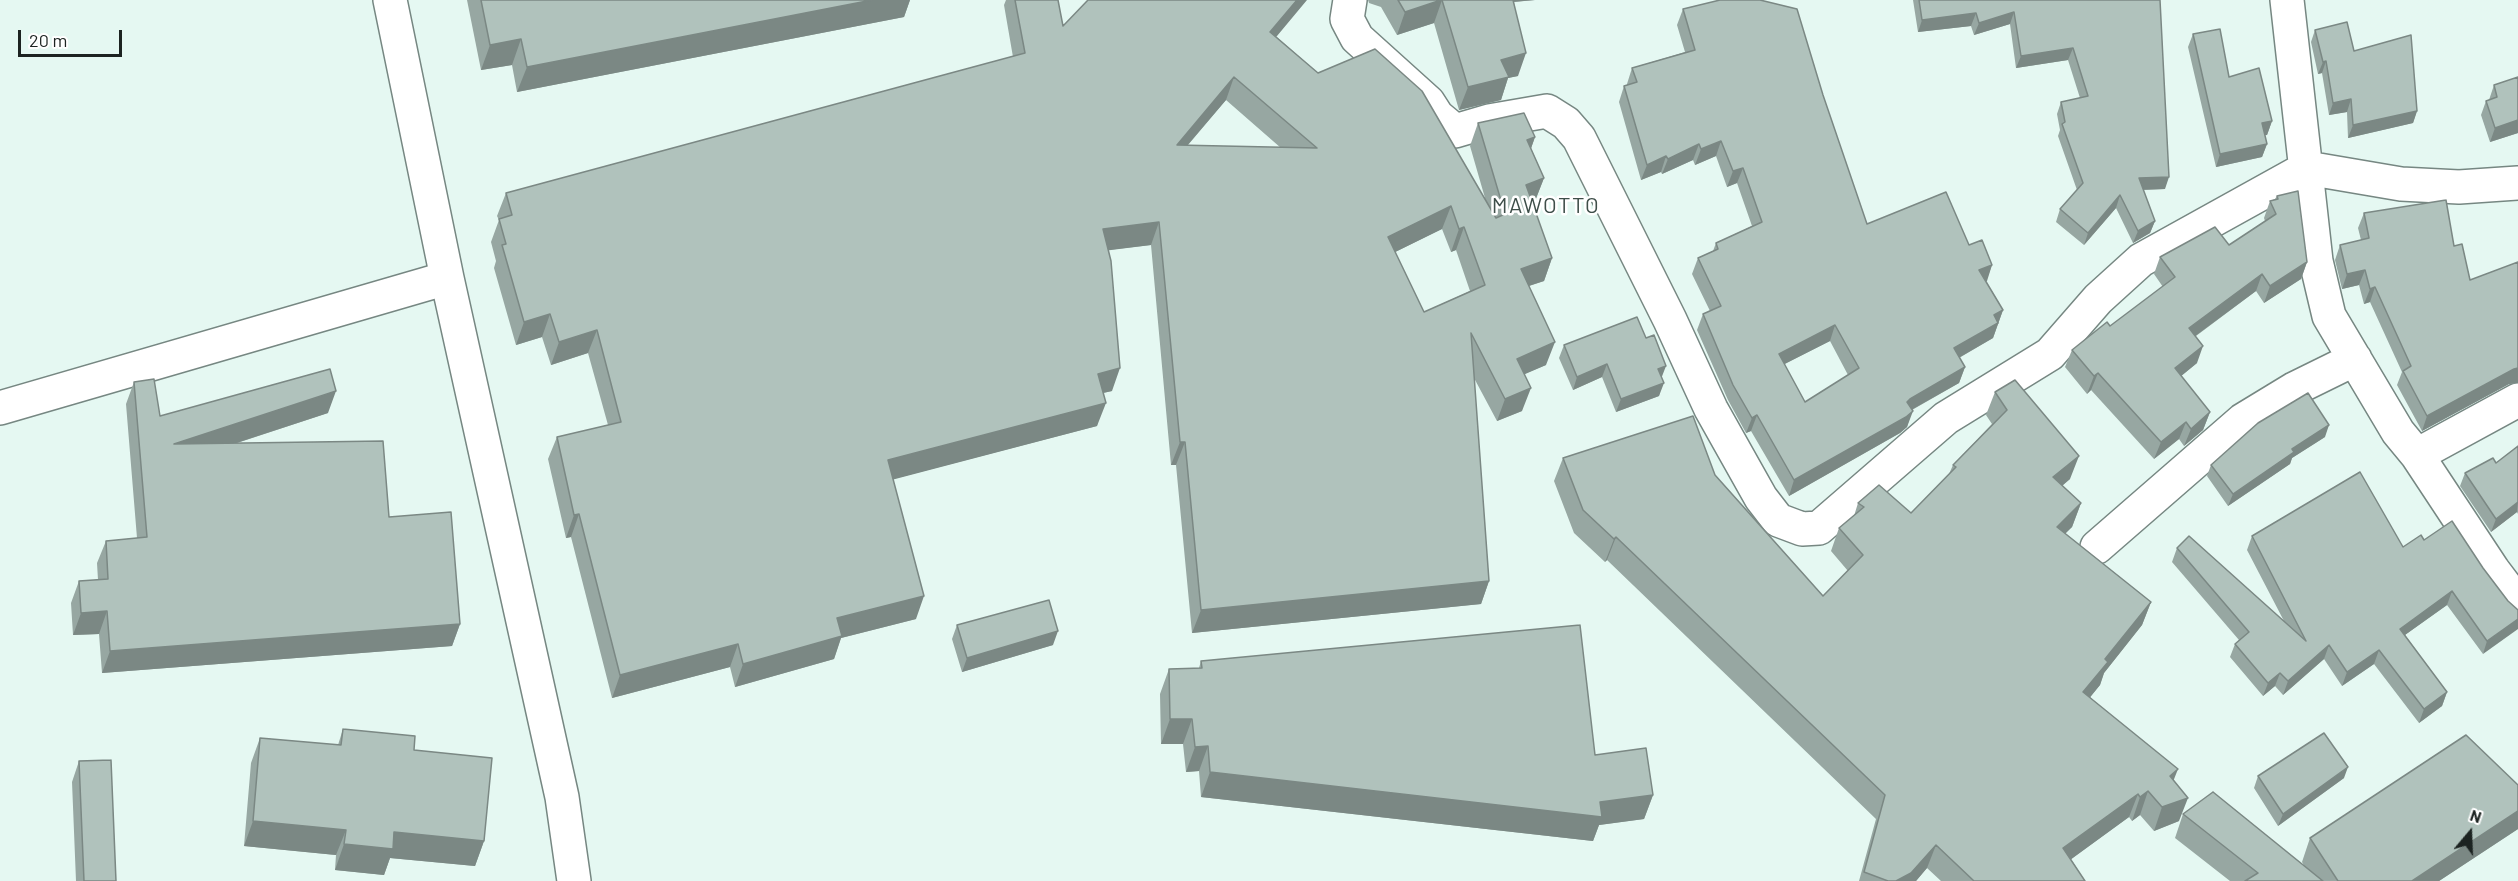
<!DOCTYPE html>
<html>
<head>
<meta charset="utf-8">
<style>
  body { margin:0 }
  #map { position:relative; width:2518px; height:881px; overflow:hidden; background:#e5f8f2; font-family:Barlow,sans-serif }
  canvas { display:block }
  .north { position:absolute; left:2440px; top:803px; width:60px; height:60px; -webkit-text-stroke:4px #fff; paint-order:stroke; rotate:19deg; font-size:16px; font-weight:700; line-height:24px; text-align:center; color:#1c2321 }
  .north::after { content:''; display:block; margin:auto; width:21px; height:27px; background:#1c2321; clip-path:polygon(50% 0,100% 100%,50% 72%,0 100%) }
  .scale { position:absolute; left:18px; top:30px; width:104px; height:27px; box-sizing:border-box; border:3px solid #1c2321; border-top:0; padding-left:8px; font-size:18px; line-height:21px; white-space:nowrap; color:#1c2321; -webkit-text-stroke:4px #fff; paint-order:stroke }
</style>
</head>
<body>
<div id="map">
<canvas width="2518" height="881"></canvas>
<div class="north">N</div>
<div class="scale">20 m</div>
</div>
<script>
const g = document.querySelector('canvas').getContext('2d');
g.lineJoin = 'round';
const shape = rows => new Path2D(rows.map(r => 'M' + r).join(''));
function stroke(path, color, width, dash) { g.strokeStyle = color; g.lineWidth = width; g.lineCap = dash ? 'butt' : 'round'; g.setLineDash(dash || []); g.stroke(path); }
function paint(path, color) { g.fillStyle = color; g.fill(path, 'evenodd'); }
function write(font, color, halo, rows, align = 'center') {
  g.font = font + ' Barlow,sans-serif'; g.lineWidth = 5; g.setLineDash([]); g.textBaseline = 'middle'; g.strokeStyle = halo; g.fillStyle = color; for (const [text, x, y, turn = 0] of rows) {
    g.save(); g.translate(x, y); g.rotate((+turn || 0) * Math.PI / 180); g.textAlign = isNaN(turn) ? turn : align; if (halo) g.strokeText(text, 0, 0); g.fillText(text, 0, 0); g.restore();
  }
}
const street = shape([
  [390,0,447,278,562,797,574,881],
  [1350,0,1347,19,1357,38,1428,102,1437,116,1455,131,1489,121,1547,111,1566,123,1579,138,1670,320,1711,409,1761,498,1778,520,1802,529,1819,528,1946,418,2050,354,2098,299,2141,260,2307,168,2401,184,2459,187,2518,183],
  [2287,0,2316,261,2329,316,2398,432,2417,455,2493,570,2518,603],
  [0,408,447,278],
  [2417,455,2518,400],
  [2097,547,2243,420,2294,389,2355,359]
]);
const wall = shape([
  [467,0,910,0,904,17,517,92,512,65,481,70],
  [1006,0,1058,0,1063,26,1277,37,1318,73,1485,198,1470,146,1478,123,1535,137,1531,148,1544,178,1535,201,1532,202,1552,258,1544,281,1529,286,1546,365,1524,374,1522,411,1497,421,1474,378,1489,581,1481,604,1192,633,1176,465,1171,465,1151,245,1108,250,1112,391,1103,393,1097,426,893,479,916,619,841,638,834,659,735,687,730,667,612,698,571,537,566,538,548,459,557,437,608,425,588,353,551,365,542,337,516,345,494,268,496,261,491,242,499,220,497,216,506,193,1013,57,1004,5],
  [1226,100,1281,148,1188,145],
  [1442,229,1451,252,1456,250,1470,291,1424,312,1395,252],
  [1368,0,1535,0,1514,2,1518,76,1508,78,1501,100,1459,110,1434,23,1397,35,1381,7,1369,3],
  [1913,0,2160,0,2165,189,2143,190,2155,221,2150,233,2133,243,2116,208,2084,245,2056,222,2060,209,2077,190,2058,136,2060,130,2057,114,2061,102,2080,98,2068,60,2016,68,2010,24,1974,35,1971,26,1918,32],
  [1683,9,1823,95,1867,224,1969,245,1992,265,1986,281,2003,310,1993,338,1959,358,1965,367,1959,383,1912,410,1907,427,1900,433,1789,496,1751,431,1746,433,1728,400,1697,330,1703,314,1710,311,1692,274,1698,258,1713,251,1716,243,1752,226,1737,183,1727,187,1716,156,1695,165,1693,160,1662,174,1661,172,1641,180,1619,102,1624,86,1627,85,1627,84,1632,68,1685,52,1677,25],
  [1830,341,1848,375,1805,402,1784,364],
  [2315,30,2354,51,2417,111,2413,123,2348,138,2347,112,2329,115,2322,73,2318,74,2311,42],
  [2193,34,2229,77,2272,121,2267,135,2265,135,2267,144,2262,157,2216,167,2188,47],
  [2518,77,2518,133,2490,142,2481,115,2486,101,2489,100,2494,85],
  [2277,196,2307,262,2301,279,2264,303,2256,291,2196,336,2197,363,2181,376,2210,412,2203,430,2184,446,2179,439,2154,459,2091,390,2087,394,2065,367,2072,350,2110,326,2163,287,2154,274,2160,257,2229,245,2265,221,2264,218,2270,201,2275,199],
  [2364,213,2454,246,2470,280,2518,262,2518,383,2509,384,2422,431,2397,385,2402,372,2370,302,2364,304,2359,285,2342,289,2335,260,2340,245,2361,240,2358,228],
  [1564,345,1662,378,1659,396,1616,412,1602,377,1573,390,1559,358],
  [134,382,160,416,328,413,237,443,389,517,460,624,452,646,102,673,99,634,73,635,71,603,79,581,98,580,97,563,106,541,137,538,126,404],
  [1995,392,2070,479,2062,486,2081,503,2072,527,2065,533,2151,602,2142,625,2104,673,2100,685,2090,697,2174,780,2179,821,2154,831,2140,815,2132,821,2129,817,2071,859,2085,881,1941,881,1927,868,1916,881,1859,881,1876,819,1607,560,1605,562,1574,533,1554,481,1563,458,1715,475,1823,596,1848,571,1831,551,1839,528,1854,516,1858,503,1911,513,1949,474,1953,465,1992,424,1986,415],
  [2325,437,2292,458,2290,464,2228,506,2207,476,2211,465],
  [2518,446,2518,514,2517,512,2491,532,2460,486,2465,473,2496,463],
  [2252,536,2403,547,2424,540,2483,568,2508,601,2483,654,2447,605,2405,635,2447,692,2442,706,2419,723,2374,664,2342,686,2324,659,2283,695,2275,686,2263,696,2230,657,2235,644,2239,640,2172,562,2177,548,2284,621,2247,550],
  [957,625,1053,645,962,672,952,639],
  [1201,661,1595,755,1653,795,1644,819,1599,825,1593,841,1201,797,1199,771,1186,772,1183,744,1161,744,1160,694,1169,669,1199,668],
  [343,729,414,750,484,841,475,866,390,858,384,875,335,870,336,855,244,846,251,763,260,738,338,745],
  [79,761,116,881,76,881,72,782],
  [2258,776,2344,778,2278,826,2254,788],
  [2518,785,2518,829,2439,881,2230,881,2175,838,2183,814,2305,867,2302,862,2310,838]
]);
const shadedWall = shape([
  [872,0,910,0,904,17,517,92,527,67],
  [1297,0,1307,0,1262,54,1270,32],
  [1442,0,1434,23,1397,35,1405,12],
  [1501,0,1535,0,1500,3],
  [2014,12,2010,24,1974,35,1979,23],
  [1976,13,1971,26,1918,32,1922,20],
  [521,39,512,65,481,70,490,45],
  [2073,48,2068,60,2016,68,2021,56],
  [1526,53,1518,76,1508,78,1501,100,1459,110,1468,87,1501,60],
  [2326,61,2322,73,2318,74,2323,62],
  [1234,77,1226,100,1168,168,1177,145],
  [2351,99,2347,112,2329,115,2333,103],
  [2417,111,2413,123,2348,138,2353,125],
  [2518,120,2518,133,2490,142,2495,128],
  [2272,121,2267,135,2257,136,2262,123],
  [1535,137,1527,160,1527,140],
  [1721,141,1716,156,1695,165,1701,149],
  [1699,144,1693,160,1662,174,1668,159],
  [2267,144,2262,157,2216,167,2220,154],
  [1666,156,1661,172,1641,180,1647,165],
  [1743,168,1737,183,1727,187,1733,171],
  [2169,177,2165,189,2135,190,2139,178],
  [1544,178,1535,201,1517,208,1526,185],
  [2120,195,2116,208,2084,245,2088,233],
  [1451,206,1442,229,1379,260,1388,237],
  [2155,221,2150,233,2133,243,2138,231],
  [1159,222,1151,245,1095,252,1103,229],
  [1464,227,1456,250,1451,252,1459,229],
  [1552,258,1544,281,1513,291,1521,269],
  [2307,262,2301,279,2264,303,2270,286],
  [1992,265,1987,281,1973,286,1979,270],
  [2365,270,2359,285,2342,289,2347,274],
  [2262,274,2256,291,2183,345,2189,328],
  [2375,287,2370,302,2364,304,2370,289],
  [2003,310,1993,338,1948,364,1954,348,1994,315],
  [550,314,542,337,516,345,524,322],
  [1835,325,1830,341,1773,370,1779,354],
  [597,330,588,353,551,365,559,342],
  [1555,342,1546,365,1509,381,1517,359],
  [2203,346,2197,363,2169,386,2175,368],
  [1607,364,1602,377,1573,390,1577,377],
  [1666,366,1661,379,1658,369],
  [1965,367,1959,383,1904,414,1907,402,1910,399],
  [1120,368,1112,391,1089,396,1098,374],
  [2518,368,2518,383,2509,384,2422,431,2427,416,2514,369],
  [2098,373,2091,390,2087,394,2094,376],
  [1664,383,1659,396,1616,412,1621,399],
  [1531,388,1522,411,1497,421,1505,399],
  [336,391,328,413,166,466,174,444],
  [1106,403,1097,426,880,483,888,460],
  [1913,411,1907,427,1900,433,1789,496,1794,480],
  [2210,412,2203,430,2184,446,2191,429],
  [1757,415,1751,431,1746,433,1752,418],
  [2186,422,2179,439,2154,459,2161,442],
  [2329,425,2325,437,2292,458,2290,464,2228,506,2233,494,2292,449],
  [1180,442,1185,442,1176,465,1171,465],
  [2079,456,2070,479,2045,500,2053,477],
  [2518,502,2517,512,2491,532,2496,519],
  [2081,503,2072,527,2049,550,2057,527],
  [579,514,571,537,566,538,574,515],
  [1616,537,1607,560,1605,562,1614,539],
  [1489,581,1481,604,1192,633,1201,610],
  [2452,591,2447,605,2395,642,2400,629],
  [924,596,916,619,841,638,834,659,735,687,743,664,837,618],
  [2151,602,2142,625,2104,673,2100,685,2075,716,2083,692,2105,659],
  [107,611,99,634,73,635,81,613],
  [2518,619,2518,629,2483,654,2487,641],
  [460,624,452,646,102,673,110,651],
  [1058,631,1053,645,962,672,967,658],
  [738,644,730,667,612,698,620,675],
  [2329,645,2324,659,2283,695,2288,681],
  [2379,650,2374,664,2342,686,2347,672],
  [2280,673,2275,686,2263,696,2268,683],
  [2447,692,2442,706,2419,723,2424,709],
  [1170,719,1192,719,1183,744,1161,744],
  [1208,746,1199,771,1186,772,1195,747],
  [2348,767,2344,778,2278,826,2283,814],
  [2178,769,2169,792,2170,776],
  [1210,772,1600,802,1653,795,1644,819,1599,825,1593,841,1201,797],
  [2148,791,2140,815,2132,821,2140,797],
  [2138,794,2129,817,2055,871,2063,848],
  [2188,798,2179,821,2154,831,2162,807],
  [2518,811,2518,829,2439,881,2412,881],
  [253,821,346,830,336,855,244,846],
  [394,832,484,841,475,866,390,858,384,875,335,870,344,844],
  [1936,845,1927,868,1916,881,1896,881]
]);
const building = shape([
  [481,0,872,0,527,67,521,39,490,45,481,0],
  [1015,0,1058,0,1063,26,1088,0,1297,0,1270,32,1318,73,1375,49,1422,91,1496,218,1505,214,1478,123,1524,113,1535,137,1527,140,1544,178,1526,185,1552,258,1521,269,1555,342,1517,359,1531,388,1505,399,1471,333,1489,581,1201,610,1185,442,1180,442,1159,222,1103,229,1111,261,1120,368,1098,374,1106,403,888,460,924,596,837,618,842,636,743,664,738,644,620,675,579,514,574,515,557,437,621,422,597,330,559,342,550,314,524,322,502,245,506,244,499,219,512,215,506,193,1025,53,1015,0],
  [1234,77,1317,148,1177,145,1234,77],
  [1451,206,1459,229,1464,227,1485,285,1424,312,1388,237,1451,206],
  [1398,0,1441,0,1405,12,1398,0],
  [1442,0,1513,0,1526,53,1501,60,1509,77,1468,87,1442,0],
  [1720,0,1760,0,1797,9,1823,95,1867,224,1946,192,1969,245,1982,240,1992,265,1979,270,2003,310,1994,315,1998,323,1954,348,1965,367,1910,399,1907,402,1913,411,1906,417,1794,480,1757,415,1752,418,1733,385,1703,314,1721,306,1698,258,1718,249,1716,243,1762,222,1743,168,1733,171,1721,141,1701,149,1699,144,1668,159,1666,156,1647,165,1624,86,1637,82,1632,68,1695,50,1683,9,1720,0],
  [1835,325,1859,368,1805,402,1779,354,1835,325],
  [1919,0,2160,0,2169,177,2139,178,2155,221,2138,231,2120,195,2088,233,2060,209,2083,183,2062,124,2065,122,2061,102,2088,96,2073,48,2021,56,2014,12,1979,23,1976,13,1922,20,1919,0],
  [2347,22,2354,51,2411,35,2417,111,2353,125,2351,99,2333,103,2326,61,2323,62,2315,30,2347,22],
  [2220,29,2229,77,2259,68,2272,121,2262,123,2267,144,2220,154,2193,34,2220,29],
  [2518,77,2518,120,2495,128,2486,101,2497,97,2494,85,2518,77],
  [2298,191,2307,262,2270,286,2262,274,2189,328,2203,346,2175,368,2210,412,2191,429,2186,422,2161,442,2098,373,2094,376,2072,350,2107,322,2110,326,2175,277,2160,257,2215,227,2229,245,2276,214,2270,201,2278,199,2277,196,2298,191],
  [2446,200,2454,246,2462,244,2470,280,2518,262,2518,368,2514,369,2427,416,2403,371,2411,366,2375,287,2370,289,2365,270,2347,274,2340,245,2369,238,2364,213,2446,200],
  [1637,317,1646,338,1654,335,1666,366,1658,369,1664,383,1621,399,1607,364,1577,377,1564,345,1637,317],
  [330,369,336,391,174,444,383,441,389,517,451,512,460,624,110,651,107,611,81,613,79,581,108,579,106,541,147,537,134,382,154,379,160,416,330,369],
  [2015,380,2079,456,2053,477,2081,503,2057,527,2151,602,2105,659,2108,662,2083,692,2178,769,2170,776,2188,798,2162,807,2148,791,2140,797,2138,794,2063,848,2085,881,1974,881,1936,845,1911,873,1896,881,1888,881,1864,872,1885,795,1616,537,1614,539,1583,510,1563,458,1693,416,1715,475,1823,596,1863,555,1839,528,1864,507,1858,503,1879,485,1911,513,1956,467,1953,465,2007,410,1995,392,2015,380],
  [2308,393,2329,425,2292,449,2294,452,2233,494,2211,465,2258,423,2308,393],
  [2518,446,2518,502,2496,519,2465,473,2493,458,2496,463,2518,446],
  [2360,472,2403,547,2421,535,2424,540,2452,521,2483,568,2508,601,2518,610,2518,619,2487,641,2452,591,2400,629,2447,692,2424,709,2379,650,2347,672,2329,645,2288,681,2280,673,2268,683,2235,644,2249,632,2177,548,2189,536,2306,641,2252,536,2360,472],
  [1049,600,1058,631,967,658,957,625,1049,600],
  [1580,625,1595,755,1646,748,1653,795,1600,802,1602,817,1210,772,1208,746,1195,747,1192,719,1170,719,1169,669,1202,668,1201,661,1580,625],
  [343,729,415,736,414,750,492,758,484,841,394,832,393,849,344,844,346,830,253,821,260,738,341,745,343,729],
  [2324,733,2348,767,2283,814,2258,776,2324,733],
  [2466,735,2518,785,2518,811,2412,881,2338,881,2310,838,2466,735],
  [111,760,116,881,84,881,79,761,111,760],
  [2213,792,2323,881,2245,881,2258,873,2183,814,2213,792]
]);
const quarterNames = [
  ["MAWOTTO",1546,206]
];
stroke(street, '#768782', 36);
stroke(street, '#fff', 33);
paint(wall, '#97a7a2');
paint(shadedWall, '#7b8884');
paint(building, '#b0c2bc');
stroke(building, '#7b8884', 1.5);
g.letterSpacing = '1.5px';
write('22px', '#3e4e49', '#fff', quarterNames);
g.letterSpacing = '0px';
</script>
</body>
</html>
